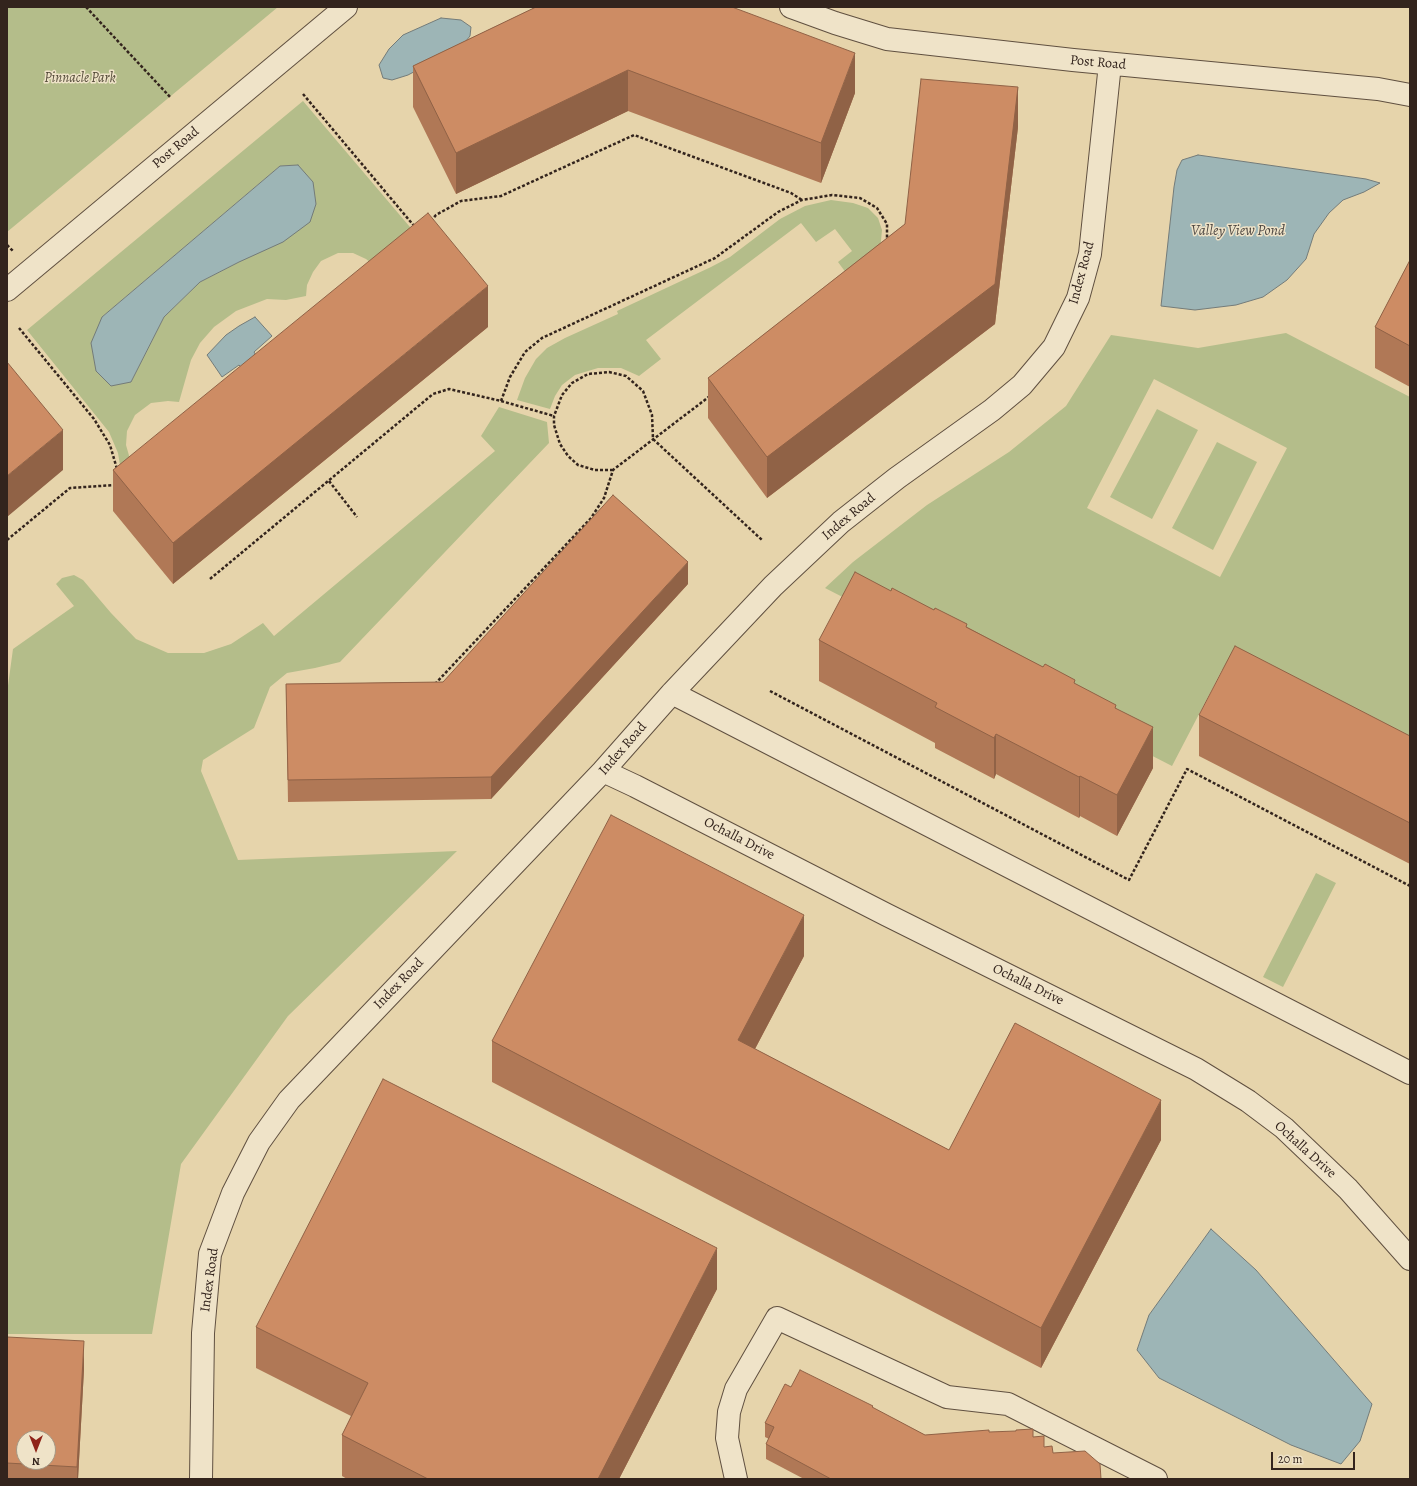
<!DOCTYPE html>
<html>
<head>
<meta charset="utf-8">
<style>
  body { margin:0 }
  #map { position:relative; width:1417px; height:1486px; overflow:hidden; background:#e6d4ab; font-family:Alegreya,serif }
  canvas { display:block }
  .frame { position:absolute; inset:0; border:8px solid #33241d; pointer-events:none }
  .north { position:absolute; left:16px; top:1430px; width:40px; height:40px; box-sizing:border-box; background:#efe3c8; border:1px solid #a49784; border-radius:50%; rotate:180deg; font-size:11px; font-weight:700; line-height:16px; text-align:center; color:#33241d }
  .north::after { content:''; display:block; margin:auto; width:14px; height:18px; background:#8f2418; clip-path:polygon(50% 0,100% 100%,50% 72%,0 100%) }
  .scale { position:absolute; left:1271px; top:1452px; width:84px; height:18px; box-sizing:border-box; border:2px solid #33241d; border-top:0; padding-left:5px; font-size:12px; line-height:14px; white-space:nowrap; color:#33241d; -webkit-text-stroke:3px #efe3c8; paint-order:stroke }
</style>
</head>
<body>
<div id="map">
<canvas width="1417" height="1486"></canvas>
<div class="frame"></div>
<div class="north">N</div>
<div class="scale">20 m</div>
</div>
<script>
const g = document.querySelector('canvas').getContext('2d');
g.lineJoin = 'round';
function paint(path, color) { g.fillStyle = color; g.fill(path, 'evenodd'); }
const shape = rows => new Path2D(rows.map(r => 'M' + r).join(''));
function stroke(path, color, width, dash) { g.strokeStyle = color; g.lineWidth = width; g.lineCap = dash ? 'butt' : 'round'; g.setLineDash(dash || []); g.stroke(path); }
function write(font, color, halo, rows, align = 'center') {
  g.font = font + ' Alegreya,serif'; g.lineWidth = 3; g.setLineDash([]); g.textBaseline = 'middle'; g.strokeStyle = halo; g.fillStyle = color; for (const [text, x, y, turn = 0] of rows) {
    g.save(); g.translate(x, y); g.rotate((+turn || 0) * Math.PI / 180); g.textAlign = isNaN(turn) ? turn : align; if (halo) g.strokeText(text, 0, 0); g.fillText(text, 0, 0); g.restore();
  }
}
const green = shape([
  [7,7,278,7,7,232],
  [303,101,415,233,376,267,366,259,353,253,338,253,321,261,313,272,307,285,306,296,286,300,267,299,236,311,214,327,200,343,191,360,179,402,168,401,151,403,135,415,127,431,126,445,130,459,122,477,118,453,109,432,27,330],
  [299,165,239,262,200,282,164,317,131,382,102,317,280,166],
  [831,200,853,203,868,208,878,218,882,230,880,251,852,281,838,262,852,251,835,229,816,242,801,223,646,340,661,359,639,376,621,368,598,368,575,375,562,385,555,396,550,409,517,400,525,378,536,359,547,348,565,338,618,314,617,311,711,267,730,257,780,219,805,206],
  [1286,333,1410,397,1410,768,1222,670,1172,766,825,588,853,562,927,505,1009,452,1066,406,1111,335,1198,348],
  [1154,379,1287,448,1220,577,1087,508],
  [499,407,547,422,549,443,340,662,315,668,287,673,270,687,254,728,203,760,201,771,238,860,457,851,288,1016,181,1164,152,1334,7,1334,7,693,13,649,74,606,56,584,62,578,74,575,83,580,111,613,136,639,168,653,204,653,231,644,263,623,274,636,495,451,481,436],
  [1157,409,1198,430,1152,519,1110,497],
  [1217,442,1257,462,1213,550,1172,528],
  [1316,873,1336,883,1283,987,1263,977]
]);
const water = shape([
  [441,18,461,20,471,27,470,36,461,47,408,75,392,80,383,78,379,65,389,49,403,35,441,18],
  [1198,155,1366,179,1380,183,1364,192,1343,200,1329,213,1314,234,1306,259,1287,280,1263,297,1236,305,1195,310,1161,306,1174,187,1177,170,1182,160,1198,155],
  [298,165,313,182,316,204,310,222,283,242,239,262,200,282,164,317,131,382,111,386,96,371,91,343,102,317,280,166,298,165],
  [255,317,272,336,254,352,257,357,242,368,239,365,222,377,207,355,226,335,239,326,255,317],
  [1211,1229,1256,1270,1372,1404,1360,1441,1341,1464,1291,1445,1159,1378,1137,1350,1149,1315,1211,1229]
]);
const path = shape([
  [86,7,171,98],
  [303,94,415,227],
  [431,221,436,215,461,201,501,196,634,135,791,193,802,200],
  [7,245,14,252],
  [19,328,94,419,110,445,117,469],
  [501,401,510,377,525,352,542,338,715,258,778,212,802,200,832,195,860,198,877,208,887,224,887,240],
  [613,470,595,470,578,465,568,456,560,444,554,425,554,416,562,395,572,383,588,374,609,372,626,376,643,391,652,415,653,439,762,540],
  [329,481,357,517],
  [7,540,70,488,115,485],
  [210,579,433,394,449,389,501,401,554,416],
  [435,684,591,518,604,498,613,470,710,396],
  [770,691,1129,880,1187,769,1410,886]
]);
const minor = shape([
  [791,7,835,23,887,39,1073,60,1378,89,1410,95],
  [7,290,346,7],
  [672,693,1410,1073],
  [603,771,635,786,887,915,1196,1069,1248,1101,1284,1128,1348,1189,1410,1259],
  [201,1479,203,1333,210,1254,233,1193,259,1142,289,1100,603,771,672,693,773,586,841,522,897,478,992,410,1022,385,1054,347,1078,298,1090,254,1110,64],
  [736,1479,727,1438,729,1412,736,1389,777,1318,947,1397,1008,1404,1156,1479]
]);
const wall = shape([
  [536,7,855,93,821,183,628,111,456,194,413,107,413,66],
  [1018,127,995,324,767,498,708,418,708,378,905,224],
  [1410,260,1410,387,1375,368,1375,327],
  [488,327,173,584,113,511,113,470],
  [688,584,491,799,288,802,286,684,443,682],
  [891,591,934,610,967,627,1075,684,1116,708,1153,768,1117,836,1080,816,1079,818,996,774,994,779,935,748,935,743,819,681,819,640],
  [1199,715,1410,736,1410,864,1199,756],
  [804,956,755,1049,949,1150,1161,1140,1041,1368,492,1082,492,1041],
  [717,1289,619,1479,347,1479,342,1476,342,1435,351,1416,256,1368,256,1327],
  [7,1337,84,1369,78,1479,7,1479],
  [791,1387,873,1408,925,1435,989,1432,1033,1437,1044,1447,1053,1453,1101,1479,804,1479,766,1459,766,1444,769,1439,765,1437,765,1423]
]);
const shadedWall = shape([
  [855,53,855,93,821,183,821,143],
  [628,70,628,111,456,194,456,153],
  [1018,87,1018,127,995,324,767,498,767,457],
  [488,286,488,327,173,584,173,543],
  [63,430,63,470,7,517,7,476],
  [688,562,688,584,491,799,491,777],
  [1153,727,1153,768,1117,836,1117,795],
  [996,734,996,774,994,779,994,738],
  [1080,776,1080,816,1079,818,1079,777],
  [804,915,804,956,738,1081,738,1040],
  [1161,1100,1161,1140,1041,1368,1041,1328],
  [717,1248,717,1289,619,1479,598,1479],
  [84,1341,84,1369,78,1479,77,1479,77,1467]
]);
const building = shape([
  [536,7,732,7,855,53,821,143,628,70,456,153,413,66,536,7],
  [921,79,1018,87,995,284,767,457,708,378,905,224,921,79],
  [428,213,488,286,173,543,113,470,428,213],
  [1410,260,1410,346,1375,327,1410,260],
  [7,362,63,430,7,476,7,362],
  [613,495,688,562,491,777,288,780,286,684,443,682,613,495],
  [855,572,891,591,892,588,934,610,935,608,967,624,966,627,1043,667,1045,664,1075,680,1074,683,1116,705,1115,708,1153,727,1117,795,1080,776,1079,777,996,734,994,738,935,707,937,703,819,640,855,572],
  [1235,646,1410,736,1410,823,1199,715,1235,646],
  [611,815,804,915,738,1040,949,1150,1015,1023,1161,1100,1041,1328,492,1041,611,815],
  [383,1079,717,1248,598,1479,428,1479,342,1435,368,1383,256,1327,383,1079],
  [7,1337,84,1341,77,1467,7,1463,7,1337],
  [24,1438,48,1438,48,1462,24,1462,24,1438],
  [800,1370,873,1406,872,1407,925,1435,989,1430,989,1432,1016,1431,1016,1430,1033,1429,1033,1437,1044,1436,1044,1447,1052,1446,1053,1453,1085,1451,1100,1464,1101,1479,831,1479,766,1444,774,1427,765,1423,785,1384,791,1387,800,1370]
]);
const streetNames = [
  ["Post Road",1098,63,5],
  ["Post Road",176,148,-40],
  ["Index Road",1082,273,-75],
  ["Index Road",849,517,-40],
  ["Index Road",623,749,-49],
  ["Ochalla Drive",739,839,27],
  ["Index Road",399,984,-46],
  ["Ochalla Drive",1028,985,26],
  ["Ochalla Drive",1305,1150,42],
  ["Index Road",210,1280,-82]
];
const parkNames = [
  ["Pinnacle Park",80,79]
];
const waterNames = [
  ["Valley View Pond",1238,231]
];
paint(green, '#b4bd8a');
paint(water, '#9db5b6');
stroke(water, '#737b79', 1);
stroke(minor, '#605040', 24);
stroke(path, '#33241d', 2.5, [3, 2]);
stroke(minor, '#efe3c8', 22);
paint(wall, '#b07856');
paint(shadedWall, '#906246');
paint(building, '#cd8c64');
stroke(building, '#906246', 1);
write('14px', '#33241d', '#efe3c8', streetNames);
write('italic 14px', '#534a38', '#efe3c8', parkNames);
write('italic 15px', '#4e4843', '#efe3c8', waterNames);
</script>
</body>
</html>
